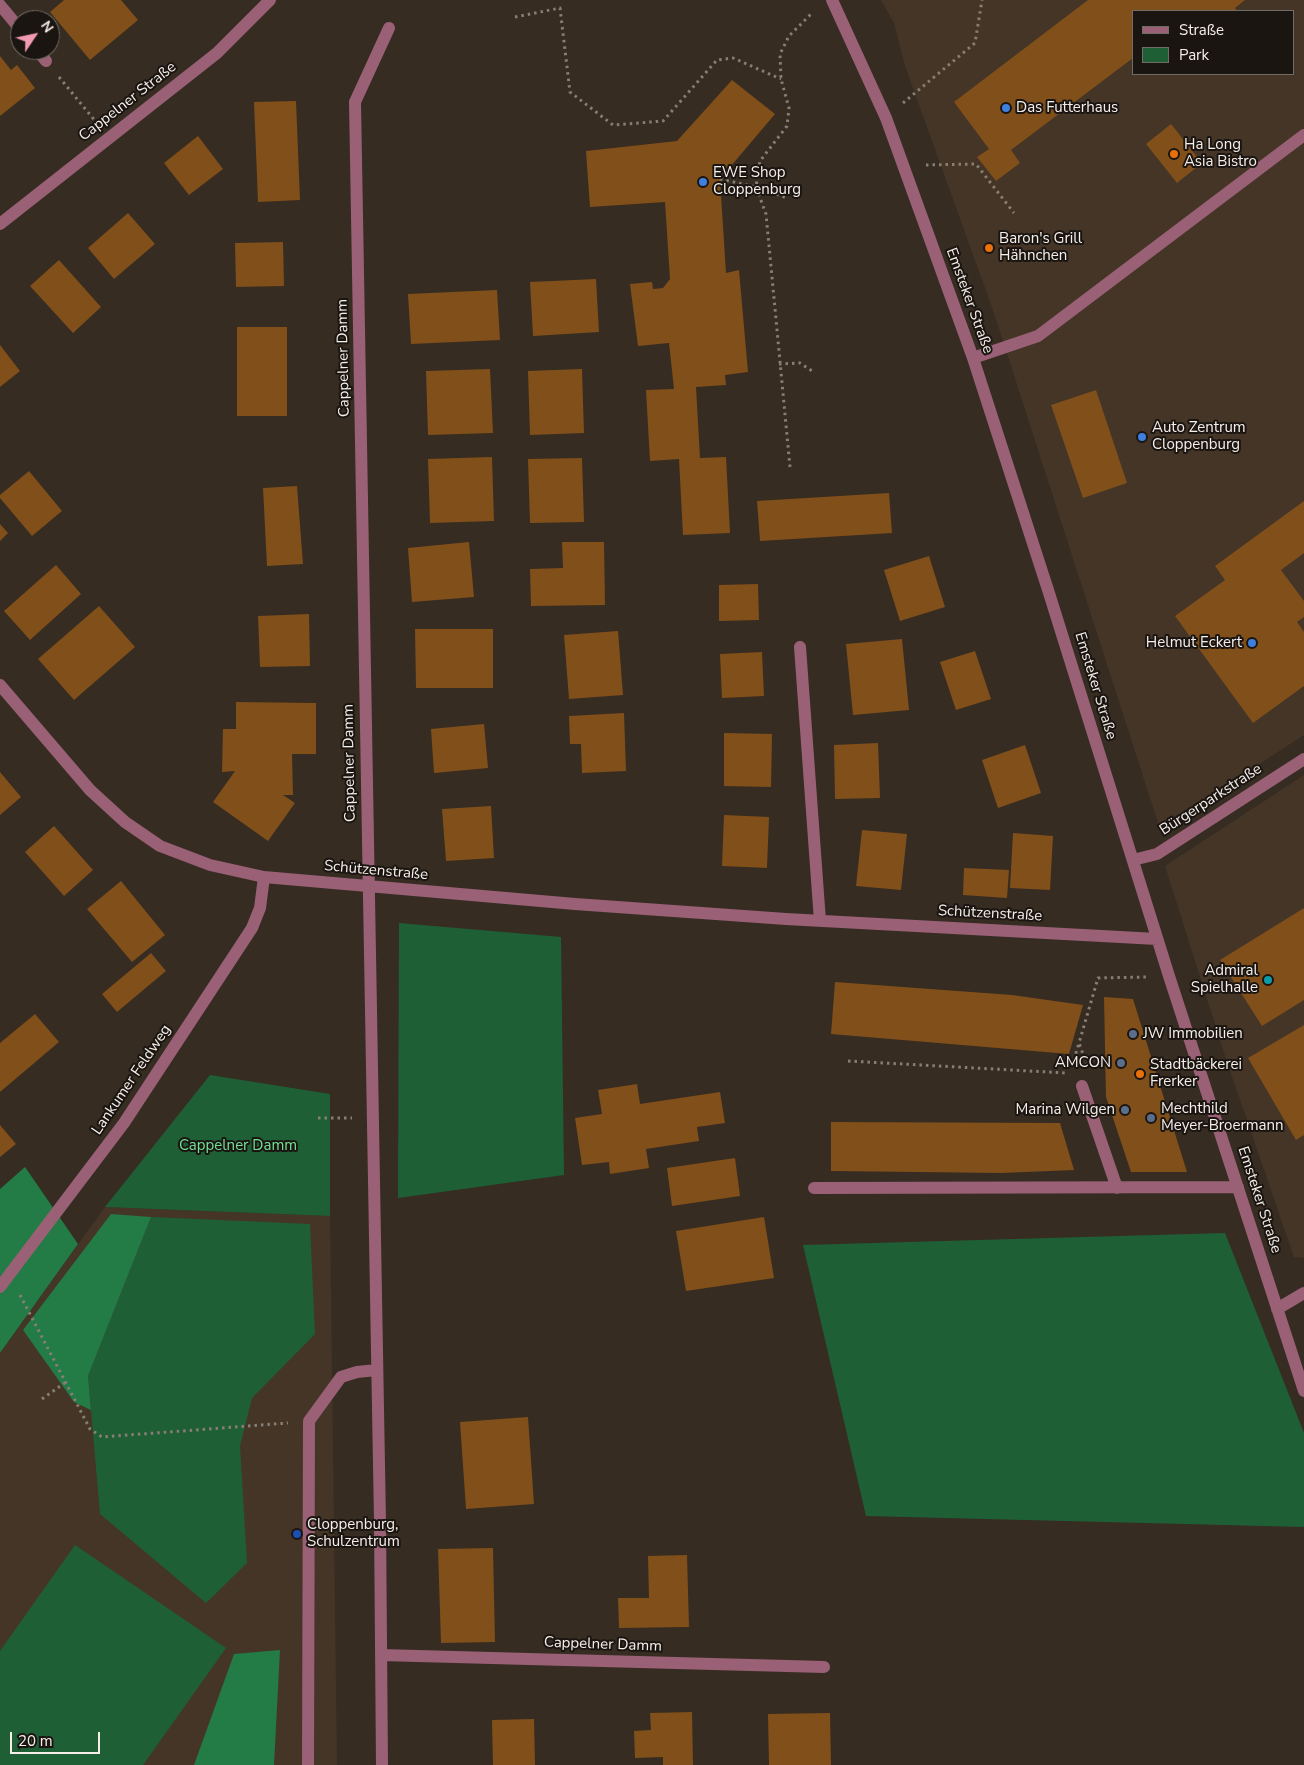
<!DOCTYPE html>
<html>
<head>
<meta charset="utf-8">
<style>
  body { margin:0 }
  #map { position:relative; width:1304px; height:1765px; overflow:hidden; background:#362c22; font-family:"Nunito Sans",sans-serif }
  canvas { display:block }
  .legend { position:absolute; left:1132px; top:10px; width:162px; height:65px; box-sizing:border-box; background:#1a1511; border:1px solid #726c67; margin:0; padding:6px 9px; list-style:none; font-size:15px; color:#f6efe9 }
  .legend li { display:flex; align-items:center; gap:10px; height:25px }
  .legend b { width:25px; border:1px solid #726c67 }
  .north { position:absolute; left:10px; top:10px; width:50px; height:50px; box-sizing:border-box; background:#1a1511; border:1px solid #726c67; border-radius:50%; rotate:56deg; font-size:14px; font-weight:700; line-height:20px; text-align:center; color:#f6efe9 }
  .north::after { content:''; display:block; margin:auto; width:18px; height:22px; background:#f19ab1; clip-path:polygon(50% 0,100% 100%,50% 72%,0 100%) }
  .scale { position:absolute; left:10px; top:1732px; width:90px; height:22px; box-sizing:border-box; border:2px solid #f6efe9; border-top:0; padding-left:6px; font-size:15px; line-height:18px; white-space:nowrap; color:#f6efe9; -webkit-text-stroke:4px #1a1511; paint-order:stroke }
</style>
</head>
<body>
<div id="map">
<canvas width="1304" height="1765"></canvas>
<ul class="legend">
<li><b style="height:6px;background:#9a6076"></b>Straße</li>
<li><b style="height:14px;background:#1f5f36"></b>Park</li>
</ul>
<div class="north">N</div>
<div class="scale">20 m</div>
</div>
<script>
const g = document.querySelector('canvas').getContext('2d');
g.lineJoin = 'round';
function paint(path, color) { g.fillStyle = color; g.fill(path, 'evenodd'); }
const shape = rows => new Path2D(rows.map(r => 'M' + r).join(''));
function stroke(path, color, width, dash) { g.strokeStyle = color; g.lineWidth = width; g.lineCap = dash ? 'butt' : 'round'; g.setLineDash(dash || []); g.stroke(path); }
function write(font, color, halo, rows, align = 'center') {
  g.font = font + ' "Nunito Sans",sans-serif'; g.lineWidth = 4; g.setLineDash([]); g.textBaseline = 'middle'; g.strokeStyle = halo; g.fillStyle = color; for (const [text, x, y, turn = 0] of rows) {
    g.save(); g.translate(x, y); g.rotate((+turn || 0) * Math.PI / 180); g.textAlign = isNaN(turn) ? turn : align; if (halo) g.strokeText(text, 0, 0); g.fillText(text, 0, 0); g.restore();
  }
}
const built = shape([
  [881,0,1304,0,1304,735,1160,829,994,313,905,66,894,23],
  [1133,11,1293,11,1293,74,1133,74],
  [1304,775,1304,1258,1294,1257,1226,1059,1165,866],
  [105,1207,330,1216,337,1765,0,1765,0,1353]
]);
const green = shape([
  [399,923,561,937,564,1175,398,1198],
  [210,1075,330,1094,330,1216,105,1207],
  [151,1217,310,1224,315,1334,252,1398,240,1446,247,1563,206,1603,100,1514,88,1376],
  [1225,1233,1304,1433,1304,1527,866,1516,803,1245],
  [75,1545,226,1648,143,1765,0,1765,0,1651]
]);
const forest = shape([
  [25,1167,78,1244,0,1353,0,1189],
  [111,1214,151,1217,88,1376,91,1410,74,1402,23,1330],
  [280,1650,274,1765,194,1765,234,1654]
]);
const building = shape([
  [64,0,121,0,138,20,90,60,50,12],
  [1088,0,1245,0,1235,8,1237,11,1133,11,1133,58,1011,150,1020,163,996,181,977,157,989,149,954,102],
  [0,56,11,70,17,65,35,88,0,116],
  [732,80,775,114,720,179,726,273,739,270,748,372,725,375,726,385,696,387,700,458,726,457,730,533,683,535,679,459,650,461,646,390,674,389,669,343,638,346,630,284,652,282,653,289,663,288,670,279,665,202,590,207,586,151,677,141],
  [296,101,300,200,258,202,254,102],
  [1171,124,1202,163,1177,183,1146,144],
  [198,136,223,169,189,195,164,163],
  [128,213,155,244,114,279,88,248],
  [283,242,284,286,236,287,235,243],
  [59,260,101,307,73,333,30,286],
  [596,279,599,332,533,336,530,282],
  [497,290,500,340,411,344,408,294],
  [237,327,287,327,287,416,237,416],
  [0,345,20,371,0,387],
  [490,369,493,433,428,435,426,371],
  [582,369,584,433,530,435,528,371],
  [1096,390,1127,483,1083,498,1051,405],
  [492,457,494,521,430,523,428,459],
  [582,458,584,522,530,523,528,459],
  [29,471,62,511,32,536,0,498,0,495],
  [297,486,303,564,267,566,263,488],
  [889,493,892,533,760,541,757,501],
  [1304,501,1304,553,1281,570,1304,601,1304,617,1297,622,1304,632,1304,686,1253,723,1175,616,1225,580,1215,566],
  [0,524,8,533,0,541],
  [469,542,474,597,412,602,408,548],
  [562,542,604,542,605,605,531,606,530,569,563,568],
  [929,556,945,607,900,621,884,570],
  [56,565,81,594,30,640,4,611],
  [758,584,759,620,719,621,719,585],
  [99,606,135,647,74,700,38,659],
  [309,614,310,666,260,667,258,616],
  [415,629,493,629,493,688,416,688],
  [618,631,623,695,569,699,564,635],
  [902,639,909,710,853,715,846,644],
  [975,651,991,699,956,710,940,662],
  [762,652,764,696,722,698,720,654],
  [236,702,316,703,316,754,292,754,293,795,283,795,295,803,268,841,213,802,235,771,222,772,223,729,236,729],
  [624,713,626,771,582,773,581,744,570,744,569,716],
  [484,724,488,768,434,773,431,729],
  [724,733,772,734,771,787,724,786],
  [878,743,880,798,835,799,834,745],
  [1025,745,1041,793,998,808,982,760],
  [0,772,21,797,0,815],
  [491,806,494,858,446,861,442,809],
  [724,815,769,817,767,868,722,866],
  [54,826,93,870,64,896,25,852],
  [862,830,907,834,901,890,856,886],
  [1013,833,1053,836,1050,890,1010,888],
  [964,868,1009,870,1007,898,963,895],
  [121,881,165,935,132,962,87,909],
  [1304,908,1304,1000,1262,1026,1220,960],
  [151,953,166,971,117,1012,102,994],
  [835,982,1012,995,1083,1005,1069,1054,831,1034],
  [1104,997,1133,999,1187,1172,1131,1172,1106,1097],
  [35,1014,59,1042,0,1092,0,1043],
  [1304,1025,1304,1135,1296,1140,1248,1058],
  [637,1084,640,1104,720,1092,725,1123,697,1127,699,1141,646,1149,649,1168,610,1174,609,1162,582,1165,575,1118,602,1114,598,1090],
  [831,1122,1060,1123,1074,1170,1001,1173,831,1171],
  [0,1125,16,1144,0,1157],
  [735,1158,740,1196,672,1206,667,1168],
  [764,1217,774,1278,686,1291,676,1231],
  [528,1417,534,1504,466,1509,460,1422],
  [493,1548,495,1642,441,1643,438,1549],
  [687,1555,689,1627,619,1628,618,1598,649,1598,648,1556],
  [692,1712,693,1765,663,1765,663,1757,635,1758,634,1731,651,1730,650,1713],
  [830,1713,831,1765,769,1765,768,1714],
  [534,1719,535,1765,493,1765,492,1720]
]);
const path = shape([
  [515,17,560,8,570,92,613,125,663,121,717,60,733,58,781,79],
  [59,77,96,122],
  [903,103,975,43,982,0],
  [926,165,976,164,1014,213],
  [720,179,756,187,787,198],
  [779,364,800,363,815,373],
  [790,467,766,214,756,187,760,161,787,126,789,108,781,79,780,54,789,36,813,12],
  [848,1061,1066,1073],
  [1087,1065,1079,1043,1098,978,1148,977],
  [1072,1066,1079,1043],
  [318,1118,352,1118],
  [20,1295,90,1429,102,1437,288,1423],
  [42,1399,66,1382]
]);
const minor = shape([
  [832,0,886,118,973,358,1049,593,1169,976,1304,1391],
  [0,5,20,29],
  [37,50,46,61],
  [0,224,217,53,270,0],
  [973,358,1038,336,1304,135],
  [800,647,820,921],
  [0,685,90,790,125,822,160,846,210,865,264,877,575,904,786,919,1157,939],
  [1133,860,1157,854,1304,759],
  [1082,1086,1117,1188],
  [814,1188,1238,1187],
  [0,1287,124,1123,252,928,260,908,264,877],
  [1277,1309,1304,1293],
  [381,1655,824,1667],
  [308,1765,309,1421,341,1377,357,1372,377,1370],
  [382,1765,380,1521,355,102,389,28]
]);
const markers = [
  [1006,108,5,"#3f7fe0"],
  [1174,154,5,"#e8710a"],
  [703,182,5,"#3f7fe0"],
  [989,248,5,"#e8710a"],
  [1142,437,5,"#3f7fe0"],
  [1252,643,5,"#3f7fe0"],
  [1268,980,5,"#0f9aa8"],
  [1133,1034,5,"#5c6f8a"],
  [1121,1063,5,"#5c6f8a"],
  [1140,1074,5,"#e8710a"],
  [1125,1110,5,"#5c6f8a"],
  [1151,1118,5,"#5c6f8a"],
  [297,1534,5,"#1a4fb4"]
];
const streetNames = [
  ["Cappelner Straße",128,102,-38],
  ["Emsteker Straße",969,301,70],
  ["Cappelner Damm",344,358,-91],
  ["Emsteker Straße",1095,686,73],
  ["Cappelner Damm",350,763,-91],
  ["Bürgerparkstraße",1211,800,-33],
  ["Schützenstraße",376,871,5],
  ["Schützenstraße",990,914,3],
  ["Lankumer Feldweg",132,1080,-56],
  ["Emsteker Straße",1259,1200,72],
  ["Cappelner Damm",603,1645,2]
];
const poiNames = [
  ["Das Futterhaus",1016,108],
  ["Ha Long",1184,145],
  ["Asia Bistro",1184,162],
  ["EWE Shop",713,173],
  ["Cloppenburg",713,190],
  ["Baron's Grill",999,239],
  ["Hähnchen",999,256],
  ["Auto Zentrum",1152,428],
  ["Cloppenburg",1152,445],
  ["Helmut Eckert",1242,643,"right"],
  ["Admiral",1258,971,"right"],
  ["Spielhalle",1258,988,"right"],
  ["JW Immobilien",1143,1034],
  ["AMCON",1111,1063,"right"],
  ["Stadtbäckerei",1150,1065],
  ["Frerker",1150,1082],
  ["Mechthild",1161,1109],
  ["Meyer-Broermann",1161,1126],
  ["Marina Wilgen",1115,1110,"right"],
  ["Cloppenburg,",307,1525],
  ["Schulzentrum",307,1542]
];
const parkNames = [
  ["Cappelner Damm",238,1146]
];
paint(built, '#443527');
paint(green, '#1f5f36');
paint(forest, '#237b45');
paint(building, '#814f19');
stroke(path, '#877e76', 3, [2.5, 4]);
stroke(minor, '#9a6076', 12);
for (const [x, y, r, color] of markers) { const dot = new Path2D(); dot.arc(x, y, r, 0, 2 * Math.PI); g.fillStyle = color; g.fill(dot); stroke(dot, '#1a1511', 2); }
write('15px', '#f6efe9', '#1a1511', streetNames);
write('15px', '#f6efe9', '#1a1511', poiNames, 'left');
write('15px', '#72e196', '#1a1511', parkNames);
</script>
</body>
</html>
